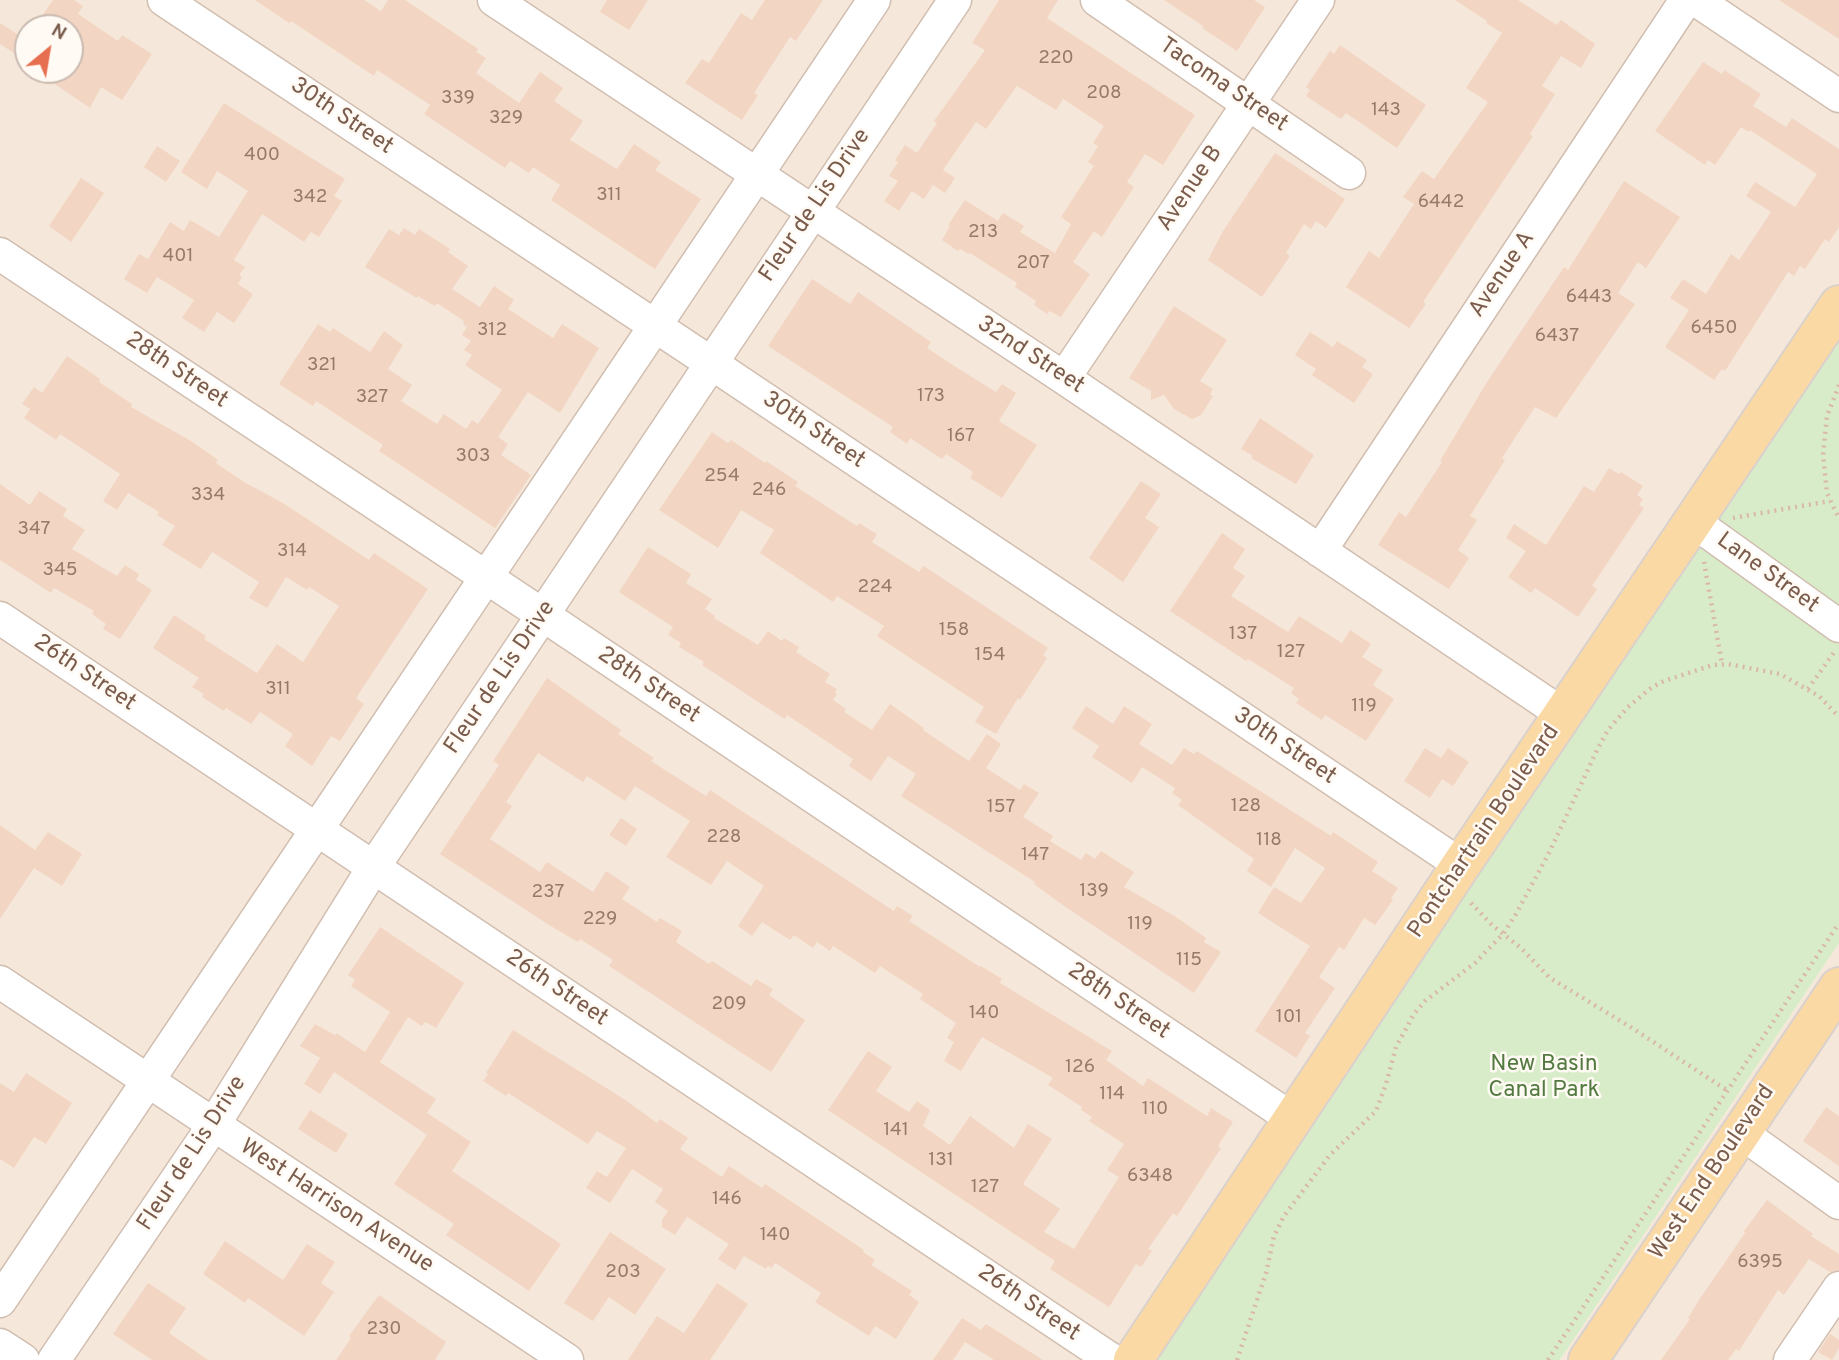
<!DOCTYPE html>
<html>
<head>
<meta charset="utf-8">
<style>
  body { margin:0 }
  #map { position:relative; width:1839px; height:1360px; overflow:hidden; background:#fdf6ec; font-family:Overpass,sans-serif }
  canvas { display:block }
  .north { position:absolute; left:14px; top:14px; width:70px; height:70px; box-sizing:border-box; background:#fffaf3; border:2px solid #cabbb1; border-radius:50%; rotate:30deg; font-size:19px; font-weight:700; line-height:28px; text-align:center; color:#7a5c4d }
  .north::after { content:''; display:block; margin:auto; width:24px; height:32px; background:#e76f51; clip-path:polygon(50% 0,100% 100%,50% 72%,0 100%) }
</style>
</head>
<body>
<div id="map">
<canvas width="1839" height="1360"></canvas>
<div class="north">N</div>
</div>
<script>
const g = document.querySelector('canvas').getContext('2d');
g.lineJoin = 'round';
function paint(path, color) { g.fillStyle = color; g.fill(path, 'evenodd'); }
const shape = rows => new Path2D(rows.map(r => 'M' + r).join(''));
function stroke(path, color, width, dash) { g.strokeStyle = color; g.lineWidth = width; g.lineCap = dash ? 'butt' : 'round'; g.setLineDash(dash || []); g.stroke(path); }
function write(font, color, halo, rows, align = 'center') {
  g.font = font + ' Overpass,sans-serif'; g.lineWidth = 5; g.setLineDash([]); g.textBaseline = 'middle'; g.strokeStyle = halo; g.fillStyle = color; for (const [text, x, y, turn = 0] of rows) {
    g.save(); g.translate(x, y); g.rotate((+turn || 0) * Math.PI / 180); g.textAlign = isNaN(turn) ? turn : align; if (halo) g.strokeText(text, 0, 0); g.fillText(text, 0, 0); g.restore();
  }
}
const residential = shape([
  [0,0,1839,0,1839,334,1152,1360,0,1360],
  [28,28,70,28,70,70,28,70],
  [1839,943,1839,1360,1560,1360]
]);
const green = shape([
  [1839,334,1839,943,1560,1360,1152,1360]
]);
const building = shape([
  [53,0,74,0,83,6,78,14,118,41,122,35,152,54,122,100,101,87,90,108,34,70,70,70,70,28,34,28],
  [255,0,364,0,381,11,388,0,405,0,478,49,476,52,486,58,476,73,519,103,540,72,563,88,554,101,583,121,570,140,617,169,634,144,661,162,655,170,701,199,655,269,551,200,560,185,533,167,529,173,510,161,505,168,424,114,430,105,377,70,374,76,291,21,289,23],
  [607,0,648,0,629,30,600,12],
  [765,0,823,0,796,41,790,37,754,93,758,95,742,120,685,83,702,59,709,63,741,13,752,20],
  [999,0,1058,0,1047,18,1195,115,1163,165,1145,154,1127,182,1134,187,1102,237,1094,231,1073,262,1090,274,1061,317,1049,311,1047,314,1034,305,1036,301,1015,287,1017,283,970,253,969,254,960,249,958,251,942,240,950,226,948,225,965,200,998,221,1003,213,1024,226,1020,232,1055,253,1071,224,1061,217,1094,166,1088,162,1098,146,1093,143,1104,126,1063,99,1056,110,1017,86,986,129,976,122,943,170,955,178,945,193,933,185,924,199,912,191,899,211,884,201,898,181,889,176,898,162,895,160,905,145,917,153,937,123,934,121,985,50,972,43],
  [1164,0,1254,0,1265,7,1237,51,1202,28,1203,26],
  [1455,0,1518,0,1557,25,1561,20,1595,44,1581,68,1561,56,1542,86,1555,94,1530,134,1533,136,1423,302,1426,304,1409,328,1346,287,1369,251,1379,258,1414,204,1403,197,1422,171,1434,179,1488,102,1466,88,1502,33,1486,23,1487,21],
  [1779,0,1839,0,1839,39],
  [0,23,28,41,28,62,0,44],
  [1340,45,1426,105,1397,148,1346,113,1341,119,1306,96,1310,90,1306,87,1330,51,1334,54],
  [1703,62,1722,74,1724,70,1761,94,1753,106,1786,127,1792,118,1839,149,1839,227,1829,242,1825,239,1805,269,1800,266,1794,276,1788,272,1725,371,1722,369,1714,380,1665,347,1689,310,1670,298,1683,279,1706,294,1731,254,1739,260,1771,212,1746,196,1755,182,1795,207,1817,174,1750,130,1749,132,1741,127,1715,165,1708,160,1705,165,1655,131],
  [224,103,345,179,334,196,342,201,319,237,311,232,304,242,262,214,234,260,245,267,239,275,242,277,238,284,253,294,234,323,217,312,204,332,182,318,194,300,157,277,147,293,124,279,139,254,148,259,170,222,184,231,190,220,219,237,248,191,217,171,207,189,181,172],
  [157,146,180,161,166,182,144,167],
  [1275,153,1345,199,1326,228,1316,221,1311,229,1304,224,1286,253,1290,256,1262,297,1208,260,1223,231],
  [81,178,104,193,71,242,49,226],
  [1624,181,1680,217,1646,268,1638,262,1618,293,1635,304,1556,418,1535,407,1502,458,1505,460,1470,516,1477,520,1458,550,1469,558,1449,589,1378,545,1399,512,1406,517,1442,462,1440,461,1487,382,1564,267,1568,270],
  [404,228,415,235,419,229,450,249,448,252,468,266,452,289,480,307,494,286,514,300,508,309,553,338,562,324,599,348,560,413,528,392,498,437,508,444,501,455,531,475,495,528,379,451,383,445,316,401,313,406,279,384,318,324,330,332,333,328,370,352,384,331,403,345,388,369,412,385,401,401,437,424,444,414,466,429,472,420,478,424,502,390,465,365,472,355,464,350,471,341,462,335,467,327,463,324,464,321,437,303,435,306,418,296,417,298,365,267,389,229,399,235],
  [812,279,850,304,858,292,931,342,927,348,959,369,996,392,1002,384,1016,393,999,421,1037,445,1002,498,970,478,973,472,946,454,942,459,910,438,907,444,890,432,893,427,768,346],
  [1174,306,1227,340,1200,381,1213,389,1210,394,1213,396,1201,415,1192,419,1174,409,1164,395,1151,400,1151,391,1129,378],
  [1310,332,1333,347,1337,341,1367,360,1362,367,1373,374,1354,403,1312,375,1316,369,1295,355],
  [67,356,100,379,99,382,132,404,131,407,191,441,218,460,216,463,244,482,283,503,369,560,374,553,428,589,356,698,364,704,340,741,331,736,312,766,285,746,293,734,260,712,251,724,226,708,224,711,202,697,204,694,192,687,199,678,153,648,174,615,206,636,204,639,257,673,277,644,303,662,339,606,309,587,307,590,286,577,267,608,249,598,259,582,212,552,201,569,162,545,175,526,157,515,159,512,128,493,117,510,103,501,120,474,60,434,56,440,24,418,30,409,22,404,34,387,42,393],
  [1260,418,1314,455,1296,484,1251,458,1253,456,1241,449],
  [712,432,728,443,731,440,765,463,766,461,798,482,795,486,857,526,859,523,877,534,872,542,919,572,924,566,1048,648,1043,655,1047,658,1020,700,1018,698,996,734,975,722,984,707,877,636,884,626,837,596,833,602,760,553,774,530,741,510,718,548,659,510],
  [1609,468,1619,474,1621,472,1643,486,1637,495,1643,499,1639,505,1644,508,1592,586,1597,589,1578,617,1535,588,1531,593,1508,577,1526,551,1506,538,1514,524,1546,545,1584,486,1594,492],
  [1141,481,1161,494,1145,518,1159,527,1123,582,1089,558],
  [0,484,30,505,39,491,67,509,63,516,85,530,72,549,117,576,125,565,139,574,136,580,152,590,120,639,103,629,106,624,92,614,94,611,54,588,51,593,0,560],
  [1222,533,1245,549,1233,568,1245,576,1231,596,1288,632,1299,616,1342,643,1350,630,1371,644,1362,657,1383,670,1373,685,1394,699,1366,741,1325,715,1322,720,1296,703,1299,699,1291,693,1294,688,1248,659,1246,661,1170,611],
  [648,547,691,574,686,583,712,599,705,609,715,616,714,618,758,645,768,631,782,641,784,638,799,647,796,652,830,674,825,682,837,689,835,692,837,694,833,700,846,709,844,712,872,730,890,704,924,728,923,730,969,761,987,734,1001,744,986,768,1020,790,1024,784,1039,793,1023,817,1053,836,1050,841,1081,860,1086,853,1095,859,1101,851,1134,872,1124,887,1173,915,1206,938,1204,942,1221,952,1194,993,1064,906,1034,884,1035,882,901,796,916,774,888,756,871,781,849,766,853,759,787,715,785,719,752,698,702,665,704,662,679,647,681,643,668,635,673,627,619,592],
  [547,678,621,730,618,734,654,758,651,761,706,796,710,790,894,911,897,906,913,916,909,921,980,967,981,966,1002,979,1000,983,1112,1051,1106,1060,1143,1086,1148,1078,1207,1116,1211,1108,1233,1122,1218,1146,1221,1148,1177,1216,1173,1213,1148,1249,1152,1251,1141,1267,1136,1264,1109,1307,1050,1269,1055,1261,828,1110,868,1051,892,1067,876,1091,909,1112,917,1101,930,1110,923,1126,950,1145,970,1116,1014,1148,1028,1124,1052,1139,1023,1184,1060,1209,1044,1232,1074,1249,1119,1177,1107,1170,1124,1144,1089,1121,1092,1117,1081,1110,1082,1107,1048,1085,1053,1078,982,1037,961,1071,944,1061,954,1042,947,1038,956,1023,920,999,923,994,880,966,875,973,833,946,830,951,817,942,813,948,794,935,790,940,762,922,752,936,738,926,764,886,727,861,711,885,666,857,690,821,635,786,625,801,587,776,583,782,538,753,506,802,512,806,490,839,540,872,547,862,593,892,606,871,630,887,622,899,657,922,660,918,682,931,676,942,709,964,712,961,751,986,756,979,773,989,769,995,805,1020,771,1072,609,966,613,960,580,939,578,942,549,925,440,854,499,765,493,761],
  [1086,706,1113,724,1124,706,1152,724,1139,744,1172,765,1184,748,1194,754,1197,751,1331,836,1333,832,1378,862,1372,871,1398,888,1391,898,1393,900,1375,925,1364,918,1344,950,1339,947,1319,977,1335,988,1305,1033,1310,1036,1296,1058,1255,1031,1310,946,1258,913,1274,887,1301,903,1325,868,1295,848,1271,887,1247,871,1254,859,1178,805,1182,800,1172,793,1175,788,1142,767,1132,783,1092,757,1099,746,1072,728],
  [1425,748,1441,758,1448,748,1469,762,1453,786,1442,779,1430,798,1404,781],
  [621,818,637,829,626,846,609,835],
  [0,825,35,850,48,832,82,854,62,886,34,868,0,919],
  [380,927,464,983,436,1028,425,1022,422,1026,408,1017,380,1062,436,1099,427,1113,471,1142,452,1171,561,1244,529,1291,446,1235,454,1224,394,1184,427,1135,334,1072,320,1094,304,1084,320,1058,300,1046,315,1024,335,1035,336,1033,365,1052,390,1012,351,986,355,980,348,975],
  [513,1030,624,1099,657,1123,660,1119,688,1138,680,1149,722,1177,729,1166,762,1188,765,1184,864,1250,863,1252,875,1260,871,1265,912,1291,909,1295,919,1302,896,1339,875,1326,869,1336,815,1302,821,1293,775,1263,772,1268,768,1266,766,1269,744,1256,735,1270,718,1259,729,1244,687,1217,675,1235,662,1227,662,1220,668,1211,655,1202,663,1189,632,1169,610,1203,586,1188,597,1171,607,1177,626,1148,597,1131,588,1144,508,1093,506,1096,483,1081,488,1074,486,1073],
  [26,1073,72,1103,46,1144,34,1137,14,1168,0,1159,0,1083,14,1092],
  [1826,1107,1839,1116,1839,1166,1803,1141],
  [310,1110,348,1134,336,1153,298,1129],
  [1767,1200,1813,1234,1811,1236,1839,1254,1839,1270,1830,1272,1809,1259,1784,1295,1778,1290,1739,1351,1736,1349,1728,1360,1661,1360,1690,1319,1688,1318,1699,1300,1745,1233,1744,1231],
  [610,1232,666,1269,635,1315,609,1297,593,1321,564,1303],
  [225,1241,283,1280,307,1244,335,1262,321,1283,334,1292,304,1336,248,1298,245,1303,203,1274],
  [148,1283,186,1308,169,1333,208,1360,152,1360,113,1334],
  [717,1283,748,1304,710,1360,628,1360,657,1316,684,1333],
  [379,1295,446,1342,435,1360,336,1360,351,1338,349,1336],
  [962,1318,981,1330,986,1324,1043,1360,994,1360,965,1342,953,1360,933,1360],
  [1830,1334,1839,1340,1839,1348,1832,1360,1818,1352]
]);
const path = shape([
  [1839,385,1827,416,1823,455,1827,493,1839,519],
  [1733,518,1830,501],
  [1704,562,1722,664],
  [1808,689,1835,651],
  [1471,903,1492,925,1521,948,1550,978,1629,1026,1728,1091],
  [1237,1360,1266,1273,1274,1236,1284,1216,1330,1155,1376,1111,1386,1084,1396,1047,1414,1014,1425,1001,1475,963,1503,934,1516,914,1550,851,1598,748,1608,730,1628,707,1651,688,1664,681,1713,665,1728,664,1780,674,1819,696,1839,717],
  [1548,1360,1839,923]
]);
const minor = shape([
  [164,0,711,363,1461,865],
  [494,0,1064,378,1564,715],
  [1097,0,1349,173],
  [1696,0,1839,96],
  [0,254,543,615,1294,1120],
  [1064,378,1318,0],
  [1694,522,1839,626],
  [1320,551,1686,0],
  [0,618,1112,1360],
  [0,982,567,1360],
  [1740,1132,1839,1203],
  [0,1301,874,0],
  [0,1345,23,1360],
  [54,1360,213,1126,373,868,955,0],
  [1790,1360,1839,1288]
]);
const major = shape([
  [1133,1360,1461,865,1839,305],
  [1588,1360,1839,987]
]);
const numberNames = [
  ["220",1056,59],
  ["208",1104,94],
  ["339",458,99],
  ["143",1386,111],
  ["329",506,119],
  ["400",262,156],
  ["311",609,196],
  ["342",310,198],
  ["6442",1441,203],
  ["213",983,233],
  ["401",178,257],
  ["207",1033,264],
  ["6443",1589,298],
  ["6450",1714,329],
  ["312",492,331],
  ["6437",1557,337],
  ["321",322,366],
  ["173",931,397],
  ["327",372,398],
  ["167",961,437],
  ["303",473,457],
  ["254",722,477],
  ["246",769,491],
  ["334",208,496],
  ["347",34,530],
  ["314",292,552],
  ["345",60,571],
  ["224",875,588],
  ["158",954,631],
  ["137",1243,635],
  ["127",1291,653],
  ["154",990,656],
  ["311",278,690],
  ["119",1364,707],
  ["128",1246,807],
  ["157",1001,808],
  ["228",724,838],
  ["118",1269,841],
  ["147",1035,856],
  ["139",1094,892],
  ["237",548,893],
  ["229",600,920],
  ["119",1140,925],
  ["115",1189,961],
  ["209",729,1005],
  ["140",984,1014],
  ["101",1289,1018],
  ["126",1080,1068],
  ["114",1112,1095],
  ["110",1155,1110],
  ["141",896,1131],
  ["131",941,1161],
  ["6348",1150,1177],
  ["127",985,1188],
  ["146",727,1200],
  ["140",775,1236],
  ["6395",1760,1263],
  ["203",623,1273],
  ["230",384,1330]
];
const streetNames = [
  ["Tacoma Street",1223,86,34],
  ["30th Street",341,117,34],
  ["Avenue B",1191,189,-56],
  ["Fleur de Lis Drive",816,206,-56],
  ["Avenue A",1503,275,-56],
  ["32nd Street",1030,356,33],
  ["28th Street",176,371,34],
  ["30th Street",813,431,34],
  ["Lane Street",1767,574,36],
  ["26th Street",84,674,34],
  ["Fleur de Lis Drive",501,678,-56],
  ["28th Street",648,686,34],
  ["30th Street",1284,747,34],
  ["Pontchartrain Boulevard",1485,832,-56],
  ["26th Street",556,989,34],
  ["28th Street",1118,1002,34],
  ["Fleur de Lis Drive",193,1154,-57],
  ["West End Boulevard",1713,1173,-56],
  ["West Harrison Avenue",336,1207,33],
  ["26th Street",1028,1304,34]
];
const parkNames = [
  ["New Basin",1544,1065],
  ["Canal Park",1544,1091]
];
paint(residential, '#f5e8da');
paint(green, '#d8ecc9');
paint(building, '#f3d5c3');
stroke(minor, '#d1beb0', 35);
stroke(major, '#dad1cd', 42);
stroke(path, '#d9b8a5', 4.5, [2, 5]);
stroke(minor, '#fff', 32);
stroke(major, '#fbd9a5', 38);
write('19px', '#987a6a', null, numberNames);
write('23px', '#7a5c4d', '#fffaf3', streetNames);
write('23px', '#537a41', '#fffaf3', parkNames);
</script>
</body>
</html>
